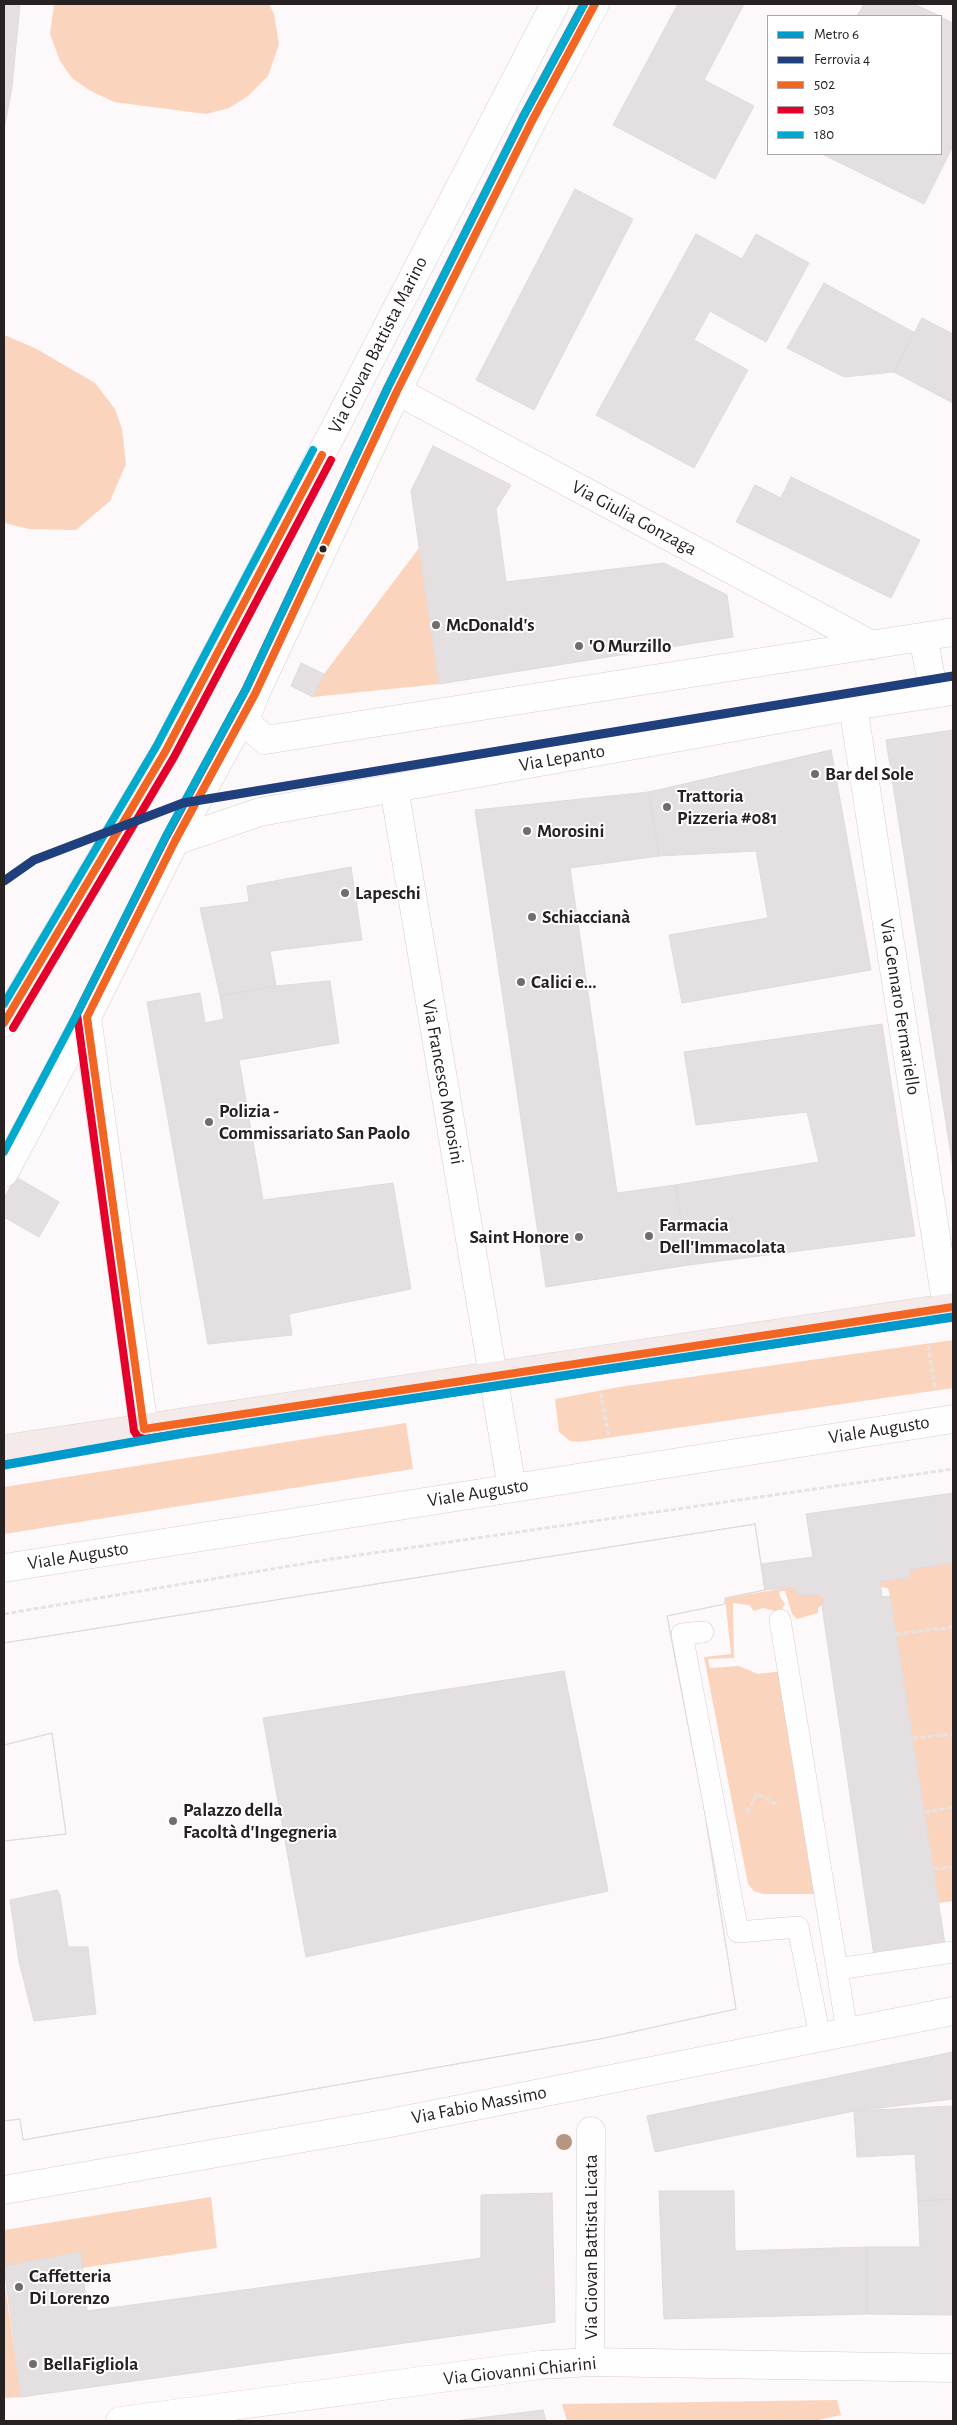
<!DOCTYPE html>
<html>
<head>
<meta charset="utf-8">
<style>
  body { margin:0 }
  #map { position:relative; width:957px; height:2425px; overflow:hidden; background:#fdf8f9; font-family:"Alegreya Sans",sans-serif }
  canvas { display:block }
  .frame { position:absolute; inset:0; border:5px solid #282122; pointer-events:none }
  .legend { position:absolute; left:767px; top:15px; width:175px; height:140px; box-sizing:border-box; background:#fff; border:1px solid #a9a6a7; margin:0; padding:6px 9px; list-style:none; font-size:15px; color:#282122 }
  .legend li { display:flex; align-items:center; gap:10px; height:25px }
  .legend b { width:25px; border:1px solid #a9a6a7 }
</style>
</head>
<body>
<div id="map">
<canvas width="957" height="2425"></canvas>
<div class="frame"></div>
<ul class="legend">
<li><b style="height:6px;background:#09c"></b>Metro 6</li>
<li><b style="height:6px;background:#203f7d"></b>Ferrovia 4</li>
<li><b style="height:6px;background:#f26522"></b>502</li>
<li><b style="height:6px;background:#e4002b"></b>503</li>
<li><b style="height:6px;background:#00a9ce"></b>180</li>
</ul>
</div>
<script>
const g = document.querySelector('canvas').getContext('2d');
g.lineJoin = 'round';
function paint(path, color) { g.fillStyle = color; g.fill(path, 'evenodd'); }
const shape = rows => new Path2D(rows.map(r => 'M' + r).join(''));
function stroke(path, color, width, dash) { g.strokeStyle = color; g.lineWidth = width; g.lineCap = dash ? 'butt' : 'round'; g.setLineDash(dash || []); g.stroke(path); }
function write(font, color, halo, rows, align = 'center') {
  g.font = font + ' "Alegreya Sans",sans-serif'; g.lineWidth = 4; g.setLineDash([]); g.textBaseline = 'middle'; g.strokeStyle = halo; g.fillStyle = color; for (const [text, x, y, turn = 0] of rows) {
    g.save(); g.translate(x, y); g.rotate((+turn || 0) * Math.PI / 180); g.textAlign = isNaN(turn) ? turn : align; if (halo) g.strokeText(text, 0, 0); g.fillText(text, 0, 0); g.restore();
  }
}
const green = shape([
  [54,4,269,4,274,14,279,44,268,76,248,96,229,108,206,114,114,102,89,90,72,78,60,61,50,34],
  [4,335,35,348,95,383,115,409,122,429,126,464,110,501,76,530,29,529,4,523],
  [419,548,439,684,313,697,324,674],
  [953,1340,953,1388,579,1442,570,1441,559,1432,555,1399,619,1387],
  [406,1423,413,1469,4,1534,4,1487],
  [953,1563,953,1901,939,1903,890,1596,888,1588,880,1587,880,1581,909,1578,911,1569],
  [793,1587,798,1595,820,1595,824,1599,825,1603,818,1608,818,1613,797,1619,792,1614,785,1591,780,1591,779,1595,785,1604,782,1609,776,1611,763,1608,754,1611,749,1605,733,1603,734,1658,708,1659,710,1668,739,1666,758,1674,782,1671,816,1894,763,1894,754,1891,748,1884,704,1657,731,1654,725,1598],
  [211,2197,217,2248,82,2268,80,2252,4,2266,4,2230],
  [4,2278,21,2397,4,2398],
  [837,2400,841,2415,814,2421,567,2421,562,2404]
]);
const building = shape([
  [4,4,20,4,12,87,4,130,4,4],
  [678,4,744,4,704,80,754,106,715,179,613,125,678,4],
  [864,4,914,4,940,16,857,16,864,4],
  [941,17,953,23,953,146,924,204,822,154,941,154,941,17],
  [575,189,633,219,534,410,476,380,575,189],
  [696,234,742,259,756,234,809,263,766,342,710,311,694,340,748,370,694,468,596,415,696,234],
  [824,283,915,333,894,372,844,377,787,348,824,283],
  [922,318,953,334,953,403,894,372,922,318],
  [433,446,511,485,496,509,506,582,664,563,727,595,733,637,439,684,411,491,433,446],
  [791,477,920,540,891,598,736,522,755,485,781,498,791,477],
  [301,663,324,674,313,697,291,686,301,663],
  [953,730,953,1168,886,740,953,730],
  [831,750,871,970,682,1003,669,935,768,918,756,851,659,856,649,792,831,750],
  [649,792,659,856,570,868,617,1193,675,1185,689,1265,546,1287,475,810,649,792],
  [351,867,362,940,270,951,276,986,220,996,200,908,249,902,247,886,351,867],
  [330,981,339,1043,239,1060,263,1200,393,1183,411,1289,289,1314,292,1335,208,1344,147,1002,200,993,205,1023,224,1019,220,996,276,986,330,981],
  [882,1024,915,1236,689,1265,675,1185,819,1162,807,1112,696,1125,684,1052,882,1024],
  [16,1177,59,1202,39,1237,4,1217,4,1198,16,1177],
  [953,1493,953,1563,911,1569,909,1578,880,1581,882,1597,890,1596,945,1944,874,1956,822,1606,824,1599,820,1595,798,1595,793,1587,765,1590,761,1564,813,1557,806,1514,953,1493],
  [755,1524,765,1590,725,1598,725,1604,667,1616,704,1807,736,2009,605,2038,23,2140,20,2119,4,2121,4,1841,66,1834,52,1733,4,1745,4,1643,755,1524],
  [564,1671,608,1891,306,1957,263,1718,564,1671],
  [57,1890,60,1895,68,1947,88,1947,96,2014,34,2021,19,1961,10,1900,57,1890],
  [755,1524,765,1590,725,1598,725,1604,667,1616,704,1807,736,2009,605,2038,23,2140,20,2119,4,2121,4,1841,66,1834,52,1733,4,1745,4,1643,755,1524],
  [953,2052,953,2099,854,2111,655,2152,647,2116,953,2052],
  [953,2106,953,2199,918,2201,915,2154,857,2157,854,2111,953,2106],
  [659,2191,734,2191,735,2251,867,2247,867,2314,664,2319,659,2191],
  [552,2193,555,2322,21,2397,4,2266,81,2252,87,2311,481,2258,481,2195,552,2193],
  [953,2199,953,2315,867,2314,867,2247,920,2247,918,2201,953,2199],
  [543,2410,546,2421,454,2421,543,2410]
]);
const path = shape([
  [928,1345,935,1388],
  [601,1393,609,1438],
  [4,1614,325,1560,953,1469],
  [896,1634,953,1627],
  [913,1738,953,1734],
  [747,1812,757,1794,778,1805],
  [925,1812,953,1807],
  [934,1869,953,1867]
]);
const service = shape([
  [780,1620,837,1969,953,1952],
  [703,1632,682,1634,738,1932,798,1927,820,2037],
  [837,1969,847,2032]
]);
const minor = shape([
  [397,391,872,645],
  [853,706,947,1308],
  [394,788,512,1488],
  [87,1017,144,1429],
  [4,1568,953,1419],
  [4,2190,390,2123,953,2011],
  [590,2362,591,2131],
  [120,2421,540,2365,590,2362,953,2368]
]);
const tertiary = shape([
  [923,637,934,693],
  [254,697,245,721,265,740,953,632],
  [175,841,260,812,853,706,953,691]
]);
const secondary = shape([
  [4,1023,165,752,297,501,555,4],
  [4,1173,87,1017,175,841,255,694,397,391,532,121,595,4]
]);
const primary = shape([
  [4,1449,953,1307]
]);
const bus1 = shape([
  [595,4,532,121,397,391,255,694,175,841,87,1017,144,1429,953,1307],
  [4,1023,165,752,322,455]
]);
const bus2 = shape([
  [584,4,523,117,388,387,246,689,166,837,77,1014,134,1431,138,1437,145,1439,953,1317],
  [13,1028,174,757,331,460]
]);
const bus3 = shape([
  [4,1004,156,747,313,450],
  [4,1152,78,1012,166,836,246,689,388,387,523,117,584,4]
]);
const rail1 = shape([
  [4,881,34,860,183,803,953,676]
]);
const metro1 = shape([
  [4,1465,184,1433,953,1317]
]);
const trees = [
  [564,2142]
];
const markers = [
  [323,549,4.5,"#282122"],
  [436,625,5,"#736c6d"],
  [579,646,5,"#736c6d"],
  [815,774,5,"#736c6d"],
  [667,807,5,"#736c6d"],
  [527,831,5,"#736c6d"],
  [345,893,5,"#736c6d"],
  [532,917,5,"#736c6d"],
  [521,982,5,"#736c6d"],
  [209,1122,5,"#736c6d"],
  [649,1236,5,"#736c6d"],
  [579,1237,5,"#736c6d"],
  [173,1821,5,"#736c6d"],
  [19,2287,5,"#736c6d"],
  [33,2364,5,"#736c6d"]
];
const streetNames = [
  ["Via Giovan Battista Marino",378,345,-63],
  ["Via Giulia Gonzaga",634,518,28],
  ["Via Lepanto",562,758,-10],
  ["Via Gennaro Fermariello",900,1007,81],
  ["Via Francesco Morosini",443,1082,80],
  ["Viale Augusto",879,1430,-9],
  ["Viale Augusto",478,1493,-9],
  ["Viale Augusto",78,1556,-9],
  ["Via Fabio Massimo",479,2105,-11],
  ["Via Giovan Battista Licata",591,2247,-90],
  ["Via Giovanni Chiarini",520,2371,-6]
];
const poiNames = [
  ["McDonald's",446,625],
  ["'O Murzillo",589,646],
  ["Bar del Sole",825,774],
  ["Trattoria",677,796],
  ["Pizzeria #081",677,818],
  ["Morosini",537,831],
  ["Lapeschi",355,893],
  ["Schiaccianà",542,917],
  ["Calici e...",531,982],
  ["Polizia -",219,1111],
  ["Commissariato San Paolo",219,1133],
  ["Farmacia",659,1225],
  ["Dell'Immacolata",659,1247],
  ["Saint Honore",569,1237,"right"],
  ["Palazzo della",183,1810],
  ["Facoltà d'Ingegneria",183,1832],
  ["Caffetteria",29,2276],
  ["Di Lorenzo",29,2298],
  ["BellaFigliola",43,2364]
];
paint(green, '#fbd4bd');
paint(building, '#e4dfe1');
stroke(building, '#dfdadc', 1);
stroke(service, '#d4cfd0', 22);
stroke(minor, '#d4cfd0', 29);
stroke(tertiary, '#d4cfd0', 29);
stroke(secondary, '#d4cfd0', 29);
stroke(primary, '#d7d5d5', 29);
stroke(path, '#e5e4e4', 3, [5, 2.5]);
stroke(service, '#fffefe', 21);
stroke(minor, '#fffefe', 28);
stroke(tertiary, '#fffefe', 28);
stroke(secondary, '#fffefe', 28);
stroke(primary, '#f4eaea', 28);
stroke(bus1, '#f26522', 8);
stroke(bus2, '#e4002b', 8);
stroke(bus3, '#00a9ce', 8);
stroke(rail1, '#203f7d', 9);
stroke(metro1, '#09c', 9);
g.fillStyle = '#b79681';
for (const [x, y] of trees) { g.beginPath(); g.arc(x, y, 8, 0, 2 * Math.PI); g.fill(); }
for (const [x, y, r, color] of markers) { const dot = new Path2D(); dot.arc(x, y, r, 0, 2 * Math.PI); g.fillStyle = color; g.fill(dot); stroke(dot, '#fff', 2); }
write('19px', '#282122', '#fff', streetNames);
write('bold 19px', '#282122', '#fff', poiNames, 'left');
</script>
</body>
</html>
